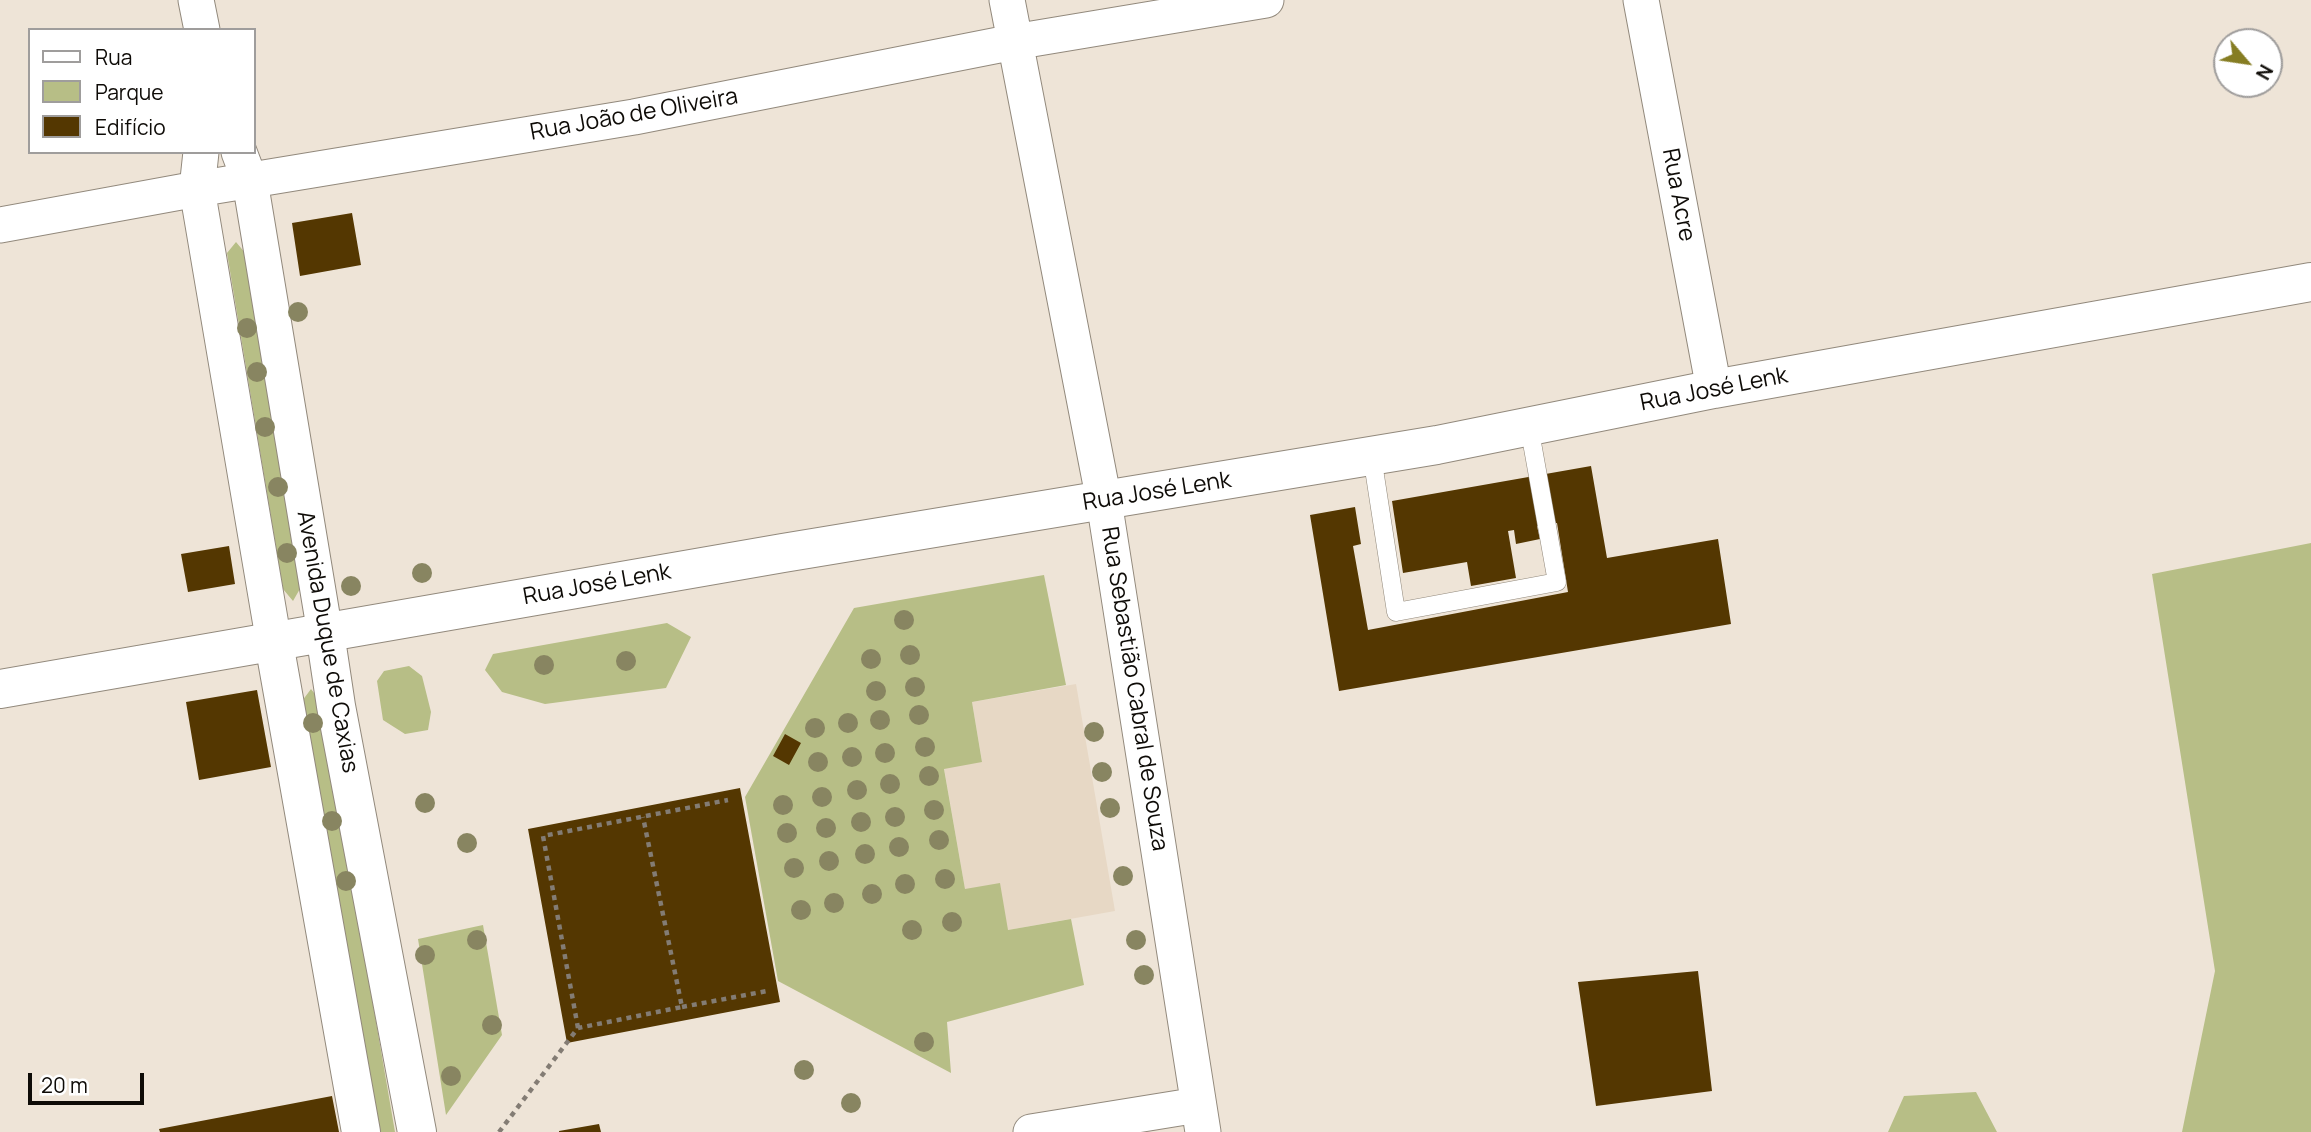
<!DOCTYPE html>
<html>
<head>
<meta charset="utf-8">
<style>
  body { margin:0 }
  #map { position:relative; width:2311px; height:1132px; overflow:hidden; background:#eee4d7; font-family:Manrope,sans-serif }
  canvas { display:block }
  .legend { position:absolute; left:28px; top:28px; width:228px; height:126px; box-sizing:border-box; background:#fff; border:2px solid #9f9d9c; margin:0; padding:9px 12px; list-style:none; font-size:21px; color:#0e0b07 }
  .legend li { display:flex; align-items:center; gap:14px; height:35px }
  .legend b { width:35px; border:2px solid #9f9d9c }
  .north { position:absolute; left:2213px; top:28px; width:70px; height:70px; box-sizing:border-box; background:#fff; border:2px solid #9f9d9c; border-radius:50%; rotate:119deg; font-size:19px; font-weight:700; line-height:28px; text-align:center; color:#0e0b07 }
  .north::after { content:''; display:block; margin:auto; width:24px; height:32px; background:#867d23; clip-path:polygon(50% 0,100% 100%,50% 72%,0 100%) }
  .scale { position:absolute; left:28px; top:1073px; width:116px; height:32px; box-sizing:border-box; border:4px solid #0e0b07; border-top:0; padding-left:9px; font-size:21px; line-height:24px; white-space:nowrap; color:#0e0b07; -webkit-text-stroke:5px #fff; paint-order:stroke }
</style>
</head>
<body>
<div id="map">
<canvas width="2311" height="1132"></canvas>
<ul class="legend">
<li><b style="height:9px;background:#fff"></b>Rua</li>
<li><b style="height:19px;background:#b7be86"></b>Parque</li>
<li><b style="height:19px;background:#543701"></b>Edifício</li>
</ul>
<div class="north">N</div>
<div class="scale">20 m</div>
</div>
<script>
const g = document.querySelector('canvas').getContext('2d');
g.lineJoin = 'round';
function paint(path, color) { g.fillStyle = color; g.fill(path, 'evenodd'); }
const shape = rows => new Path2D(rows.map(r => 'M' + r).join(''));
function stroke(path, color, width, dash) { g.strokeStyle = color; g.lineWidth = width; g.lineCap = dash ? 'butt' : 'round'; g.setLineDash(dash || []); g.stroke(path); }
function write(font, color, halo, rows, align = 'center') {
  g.font = font + ' Manrope,sans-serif'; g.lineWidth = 7; g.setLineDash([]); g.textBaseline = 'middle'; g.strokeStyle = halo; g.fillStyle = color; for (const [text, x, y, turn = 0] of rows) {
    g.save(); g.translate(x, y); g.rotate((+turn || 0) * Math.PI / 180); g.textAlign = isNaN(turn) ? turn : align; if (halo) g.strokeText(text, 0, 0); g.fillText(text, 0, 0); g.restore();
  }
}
const built = shape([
  [1076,684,1115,911,1008,930,965,889,944,768,982,761,972,702]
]);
const green = shape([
  [236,242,246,254,301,587,293,601,283,589,227,253],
  [2311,543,2311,1132,2182,1132,2215,971,2152,574],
  [1044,575,1066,685,972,702,982,762,944,769,965,889,1000,883,1008,930,1071,919,1084,985,947,1022,951,1073,778,981,745,797,854,608],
  [667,623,691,637,666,688,545,704,502,692,485,670,493,654],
  [409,666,422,676,431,712,428,730,405,734,383,720,377,681,384,671],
  [311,689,321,702,395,1132,377,1132,302,701],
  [483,925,502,1035,446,1115,418,939],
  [1976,1092,1997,1132,1888,1132,1904,1096]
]);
const building = shape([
  [352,213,361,265,300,276,292,223],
  [1591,466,1607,558,1718,539,1731,624,1339,691,1310,515,1355,507,1361,544,1353,546,1368,630,1568,592,1557,523,1537,526,1540,539,1516,544,1514,530,1508,531,1516,578,1471,586,1467,562,1403,573,1392,501],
  [229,546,235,584,188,592,181,554],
  [257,690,271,767,199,780,186,702],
  [785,734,801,743,789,765,773,756],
  [740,788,780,1002,567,1043,528,829],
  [1698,971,1712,1091,1596,1106,1578,982],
  [332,1096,339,1132,160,1132,159,1129],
  [599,1124,601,1132,559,1132,559,1131]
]);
const path = shape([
  [682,1007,767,991],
  [578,1028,543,836,728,800],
  [499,1132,578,1028,682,1007,643,817]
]);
const lane = shape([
  [1372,456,1396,612,1557,582,1529,426]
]);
const street = shape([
  [196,0,202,30],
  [1007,0,1104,501,1203,1132],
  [1641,0,1714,389],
  [201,152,197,189,274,643],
  [239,152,250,181,325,633],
  [0,225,197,189,634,117,1014,42,1266,0],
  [1031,1132,1198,1105]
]);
const secondary = shape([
  [325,633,336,706,417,1132],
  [274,643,361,1132],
  [0,689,783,553,1437,445,1714,389,2311,282]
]);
const trees = [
  [298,312],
  [247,328],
  [257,372],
  [265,427],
  [278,487],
  [287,553],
  [422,573],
  [351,586],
  [904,620],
  [910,655],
  [871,659],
  [626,661],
  [544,665],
  [915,687],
  [876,691],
  [919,715],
  [880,720],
  [313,723],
  [848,723],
  [815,728],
  [1094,732],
  [925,747],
  [885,753],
  [852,757],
  [818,762],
  [1102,772],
  [929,776],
  [890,784],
  [857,790],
  [822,797],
  [425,803],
  [783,805],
  [1110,808],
  [934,810],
  [895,817],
  [332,821],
  [861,822],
  [826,828],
  [787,833],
  [939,840],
  [467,843],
  [899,847],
  [865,854],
  [829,861],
  [794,868],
  [1123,876],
  [945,879],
  [346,881],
  [905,884],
  [872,894],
  [834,903],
  [801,910],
  [952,922],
  [912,930],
  [477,940],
  [1136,940],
  [425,955],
  [1144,975],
  [492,1025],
  [924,1042],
  [804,1070],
  [451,1076],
  [851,1103]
];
const streetNames = [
  ["Rua João de Oliveira",634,115,-10],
  ["Rua Acre",1678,195,79],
  ["Rua José Lenk",1714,390,-11],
  ["Rua José Lenk",1157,492,-9],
  ["Rua José Lenk",597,585,-10],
  ["Avenida Duque de Caxias",327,642,80],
  ["Rua Sebastião Cabral de Souza",1134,689,81]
];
paint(built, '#e7d8c5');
paint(green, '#b7be86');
paint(building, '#543701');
stroke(lane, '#92897c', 19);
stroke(street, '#92897c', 37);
stroke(secondary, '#92897c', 40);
stroke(path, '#837c74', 4.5, [5, 5]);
stroke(lane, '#fff', 18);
stroke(street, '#fff', 35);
stroke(secondary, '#fff', 38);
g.fillStyle = '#888561';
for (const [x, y] of trees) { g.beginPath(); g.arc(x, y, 10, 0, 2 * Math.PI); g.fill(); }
write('23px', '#0e0b07', '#fff', streetNames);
</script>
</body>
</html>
